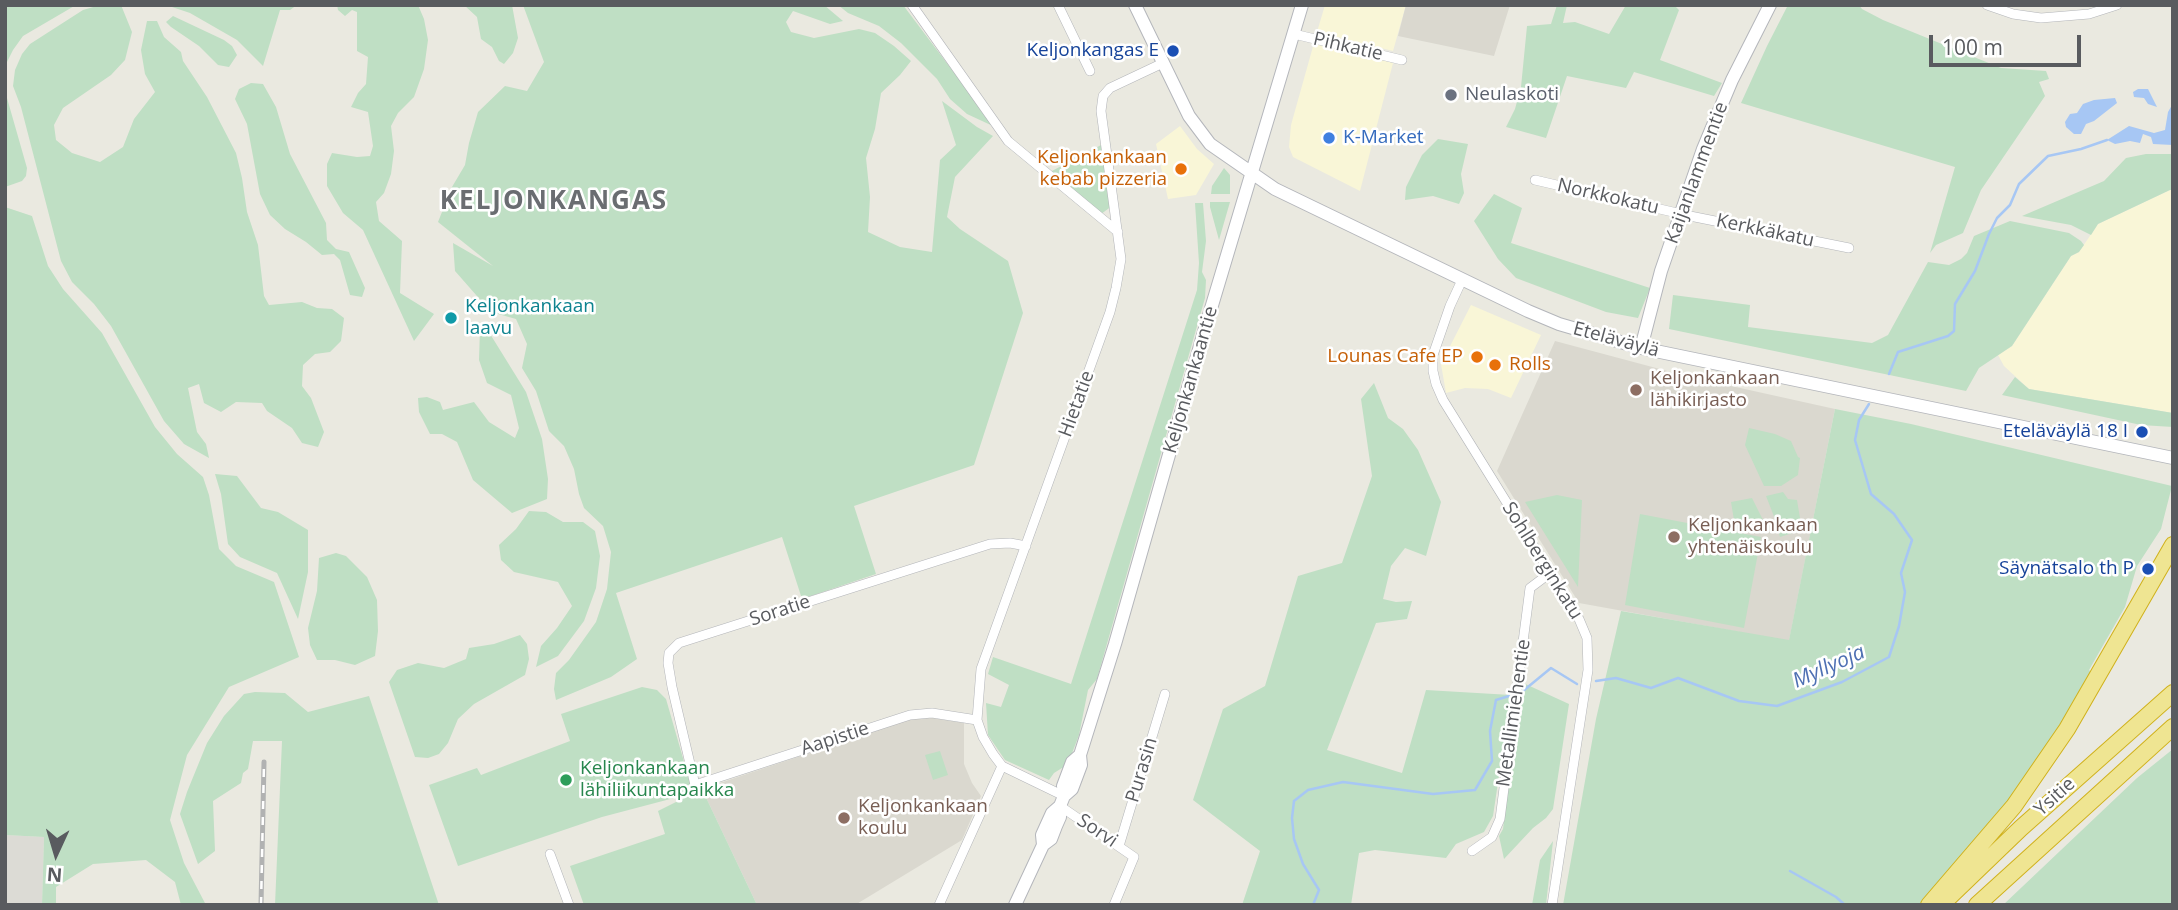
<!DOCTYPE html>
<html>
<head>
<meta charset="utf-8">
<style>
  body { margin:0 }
  #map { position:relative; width:2178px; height:910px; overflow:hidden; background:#eae9e0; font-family:"Open Sans",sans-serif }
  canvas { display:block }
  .frame { position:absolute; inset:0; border:7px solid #595b5f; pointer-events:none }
  .north { position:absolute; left:21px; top:819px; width:70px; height:70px; -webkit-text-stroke:5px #fff; paint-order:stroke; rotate:184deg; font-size:19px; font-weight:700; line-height:28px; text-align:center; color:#595b5f }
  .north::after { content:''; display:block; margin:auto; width:24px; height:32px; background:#595b5f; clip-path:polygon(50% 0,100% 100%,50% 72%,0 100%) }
  .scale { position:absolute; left:1929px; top:35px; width:152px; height:32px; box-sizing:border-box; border:4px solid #595b5f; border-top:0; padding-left:9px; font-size:21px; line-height:24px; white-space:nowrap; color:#595b5f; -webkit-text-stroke:5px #fff; paint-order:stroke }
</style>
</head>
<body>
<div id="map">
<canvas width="2178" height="910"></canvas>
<div class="frame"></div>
<div class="north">N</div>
<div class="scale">100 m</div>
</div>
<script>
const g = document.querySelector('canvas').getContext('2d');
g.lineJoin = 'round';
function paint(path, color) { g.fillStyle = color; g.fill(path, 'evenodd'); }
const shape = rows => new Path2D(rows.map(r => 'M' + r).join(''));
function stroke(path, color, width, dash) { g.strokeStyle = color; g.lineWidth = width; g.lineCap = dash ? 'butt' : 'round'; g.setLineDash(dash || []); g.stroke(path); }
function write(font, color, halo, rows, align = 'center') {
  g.font = font + ' "Open Sans",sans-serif'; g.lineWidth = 5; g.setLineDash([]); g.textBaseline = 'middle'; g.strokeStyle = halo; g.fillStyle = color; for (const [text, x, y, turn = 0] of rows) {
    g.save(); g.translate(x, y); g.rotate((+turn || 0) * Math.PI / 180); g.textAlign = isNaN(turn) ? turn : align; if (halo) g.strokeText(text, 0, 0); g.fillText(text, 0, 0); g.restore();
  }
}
const commercial = shape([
  [1325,5,1406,5,1393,51,1317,32],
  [1314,43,1393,63,1360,191,1293,157,1289,147,1291,125],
  [1180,126,1197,149,1214,164,1196,195,1168,199,1156,144],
  [2170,190,2173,190,2173,413,2029,389,2004,366,1998,355,2012,346,2071,256,2079,252,2098,224],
  [1471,305,1541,335,1511,398,1488,389,1465,388,1446,393,1441,364]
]);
const industrial = shape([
  [5,835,44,837,42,905,5,905]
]);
const education = shape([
  [1406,5,1510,5,1494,56,1398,36],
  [1555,341,1686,376,1835,409,1789,641,1579,603,1497,471],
  [933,718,964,723,964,764,972,783,981,796,962,840,855,905,757,905,702,789,911,719]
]);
const green = shape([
  [5,5,76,5,23,36,13,50,5,66],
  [100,5,121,5,132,32,125,60,111,75,63,108,54,125,56,140,72,153,100,162,123,147,134,119,155,92,145,74,141,50,147,21,157,21,164,37,181,52,183,61,207,97,236,153,242,178,247,212,258,245,264,296,269,305,302,302,317,308,332,309,344,318,341,341,330,352,315,354,303,365,302,386,311,398,324,432,318,447,302,443,292,428,267,411,262,403,236,402,221,412,204,403,199,384,188,388,197,432,206,444,209,458,184,444,164,421,111,326,94,304,72,282,61,261,21,107,13,86,15,70,22,54,30,44,83,10],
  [166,5,297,5,290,10,280,10,263,66,237,40,190,13],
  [337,5,418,5,424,19,428,40,424,69,414,97,398,113,391,126,394,151,391,174,384,193,376,202,379,221,402,241,400,293,434,314,414,341,363,230,343,213,327,186,327,164,332,153,357,157,370,156,373,146,368,112,351,107,358,93,366,84,368,57,357,51,357,12,352,10,345,16,338,10],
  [464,5,512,5,518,38,513,53,504,64,499,61,492,47,481,39,477,17],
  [523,5,824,5,843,21,830,24,793,11,786,22,791,32,814,38,859,29,875,33,894,46,911,61,900,75,881,93,875,129,866,158,870,197,868,232,900,247,932,252,940,160,956,145,942,101,977,127,993,136,955,177,947,217,960,229,1008,261,1023,313,974,465,854,506,876,574,802,599,782,537,616,593,637,659,611,677,556,700,554,689,556,673,569,660,596,622,607,589,611,552,603,526,584,508,579,494,574,469,564,446,549,431,536,391,522,368,527,344,516,319,491,312,455,271,453,243,493,266,438,222,452,187,465,165,469,143,478,112,505,86,527,91,544,62],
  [838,5,903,5,995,127,967,114,950,99,937,79,901,43,879,26,848,13],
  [1557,5,1567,5,1563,23,1575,22,1609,34,1626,5,1674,5,1679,10,1660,60,1722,83,1714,96,1634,72,1626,88,1567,76,1546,138,1506,127,1515,109,1521,87,1527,26,1551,24],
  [1788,5,1859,5,1862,9,1883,20,2001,68,2046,71,2049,79,2039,82,2045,96,1981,190,1963,233,1936,245,1930,253,1955,167,1741,103,1767,46],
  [173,16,224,40,232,46,237,55,229,67,218,65,199,46,171,27,166,22],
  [251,83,263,84,276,107,290,154,326,223,327,240,336,249,349,252,365,288,362,297,350,295,340,260,334,254,322,255,306,242,285,229,270,215,260,194,247,124,235,99,239,89],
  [5,91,27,168,26,176,22,181,5,187],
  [1438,139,1468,144,1461,174,1464,193,1459,204,1433,196,1405,200,1406,187,1422,155],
  [1103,144,1112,206,1101,214,1050,172],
  [2146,154,2173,154,2173,190,2170,190,2098,224,2091,235,2071,225,2022,216,2104,181,2126,158],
  [1224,168,1230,175,1230,194,1211,194,1212,186],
  [1494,194,1522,208,1511,243,1650,288,1638,318,1606,312,1516,278,1498,259,1474,221],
  [1210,202,1230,202,1219,240,1210,207],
  [1195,203,1203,203,1206,241,1202,272,1206,280,1205,298,1097,679,1088,690,1079,735,1066,769,1062,768,1054,773,1049,780,1005,760,988,735,986,703,1001,707,1009,685,988,674,993,657,1071,684,1197,290,1199,263],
  [5,207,32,216,48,266,63,289,102,333,155,427,177,454,203,477,209,495,219,549,236,566,274,582,299,657,229,687,187,755,170,820,184,863,206,905,181,905,175,882,146,860,93,864,56,887,56,905,42,905,44,837,5,835],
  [2010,221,2069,233,2081,241,2084,245,2079,252,2071,256,2012,346,1979,368,1966,391,1669,329,1673,295,1750,305,1748,327,1872,343,1888,335,1928,262,1949,265,1961,259,1967,253,1974,236],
  [480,329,487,329,526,392,542,439,548,479,547,499,512,513,473,480,457,442,442,434,430,434,419,412,418,398,427,397,440,402,443,410,474,402,489,422,515,438,519,428,511,395,487,383,479,360],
  [2015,377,2029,389,2173,413,2173,427,2141,425,2002,395],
  [1374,383,1388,418,1403,429,1418,450,1441,502,1426,556,1405,548,1391,566,1383,599,1396,602,1412,601,1407,619,1376,623,1327,750,1402,773,1426,690,1511,695,1493,816,1484,832,1456,844,1446,858,1375,850,1359,853,1351,905,1242,905,1260,851,1193,800,1223,709,1265,686,1298,576,1342,563,1372,476,1361,399],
  [1835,409,1911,424,2172,486,2161,529,2137,566,2125,607,2089,670,2093,674,2027,777,1987,830,1920,905,1563,905,1596,719,1621,611,1789,640],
  [1749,428,1775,434,1791,441,1798,457,1800,458,1798,475,1781,486,1764,486,1745,445],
  [215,474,237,476,261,508,278,512,308,530,308,572,298,619,277,573,240,557,228,544,221,494],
  [1783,492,1788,499,1797,500,1802,530,1780,537,1775,519,1766,496],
  [1557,495,1582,500,1578,587,1525,502],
  [1752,498,1765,524,1734,520,1731,502],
  [529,511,546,512,563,522,583,522,595,531,600,556,596,588,584,621,558,656,536,667,541,646,557,628,572,606,558,582,514,572,501,560,499,545,516,529],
  [1640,514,1761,537,1744,628,1625,605],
  [336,553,346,556,367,577,377,600,378,631,375,656,355,665,335,660,317,660,310,645,308,628,317,591,319,558],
  [520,635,527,644,529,659,525,675,474,704,458,719,448,743,439,754,428,758,415,757,389,682,397,670,418,663,444,668,466,659,469,648,494,644],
  [1521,682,1569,704,1553,809,1546,818,1533,828,1504,859,1499,836,1503,829],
  [642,687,657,690,666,699,693,793,602,817,458,866,429,785,477,768,481,775,570,741,561,714],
  [255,692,285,693,308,712,369,696,439,905,275,905,282,741,253,741,248,769,243,773,241,783,213,801,215,851,198,864,180,814,187,792,207,743,224,716,244,694],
  [2173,749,2173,905,2003,905,2137,778],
  [940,751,948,775,933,780,925,755],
  [702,789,757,905,584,905,570,866,665,834,658,811],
  [1553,841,1546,905,1532,905,1540,860]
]);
const water = shape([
  [2138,89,2148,89,2157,107,2148,104,2144,98,2134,97,2133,92],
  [2115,98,2117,103,2094,121,2086,124,2081,134,2074,134,2066,127,2065,122,2070,114,2077,113,2083,104,2094,100],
  [2172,105,2173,145,2153,144,2151,137,2143,134,2140,143,2130,141,2115,144,2107,140,2129,126,2154,133,2165,130,2168,112]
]);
const stream = shape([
  [1889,374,1898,352,1948,336,1954,331,1955,304,1975,271,1989,234,1997,218,2010,205,2019,184,2048,156,2081,149,2107,140],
  [1596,681,1616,678,1651,688,1678,678,1739,701,1777,706,1842,682,1889,657,1899,626,1905,592,1901,573,1912,540,1894,514,1871,494,1855,440,1859,420,1869,404],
  [1523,691,1551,668,1577,684],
  [1790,871,1836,897,1845,905],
  [1313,905,1319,890,1303,864,1294,839,1292,818,1294,801,1308,790,1343,782,1433,794,1475,790,1492,761,1490,731,1496,700,1509,696]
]);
const street = shape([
  [912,5,1008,141,1118,232],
  [1058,5,1090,71],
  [1987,5,2013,14,2041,18,2089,14,2117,5],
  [1294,34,1402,60],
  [1535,180,1690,216,1849,248],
  [1462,280,1450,306,1433,355,1433,371,1436,384,1443,400,1579,619,1587,638,1588,670,1552,905],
  [977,720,932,713,910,715,695,785,672,687,668,663,669,653,679,643,990,544,1010,543,1026,546],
  [1064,796,1002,766,993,754,983,737,977,720,981,669,1110,312,1116,288,1121,259,1101,111,1103,96,1110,88,1163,63],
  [1060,806,1134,857,1114,905],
  [1119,846,1165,694],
  [1472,851,1492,837,1500,819,1530,588,1550,573],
  [550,854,569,905],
  [939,905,1002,766]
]);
const secondary = shape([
  [1135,5,1189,116,1210,144,1275,189,1528,311,1559,324,1641,348,2173,458],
  [1641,348,1661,271,1703,149,1732,80,1770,5],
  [1064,796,1072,789,1081,765,1080,755,1115,644,1204,332,1302,5],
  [1043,845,1051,839,1056,826,1060,817,1060,806],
  [1015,905,1043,845,1042,835,1052,813,1060,806,1064,796,1063,786,1072,762,1080,755]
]);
const highway = shape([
  [1942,904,2021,828,2173,693],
  [1929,905,2014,806,2067,729,2173,545],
  [1977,905,2173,727]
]);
const rail = shape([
  [261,905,264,762]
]);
const markers = [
  [1173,51,7,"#1a4fb4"],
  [1451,95,7,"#6b7280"],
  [1329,138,7,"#3f7fe0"],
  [1181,169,7,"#e8710a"],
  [451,318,7,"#0f9aa8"],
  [1477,357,7,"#e8710a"],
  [1495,365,7,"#e8710a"],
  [1636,390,7,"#8d6e63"],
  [2142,432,7,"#1a4fb4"],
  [1674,537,7,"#8d6e63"],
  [2148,569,7,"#1a4fb4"],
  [566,780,7,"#2e9e5b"],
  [844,818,7,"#8d6e63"]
];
const streetNames = [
  ["Pihkatie",1348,47,13],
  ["Kaijanlammentie",1697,173,-70],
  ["Norkkokatu",1608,197,13],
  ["Kerkkäkatu",1765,231,12],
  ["Eteläväylä",1616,340,15],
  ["Keljonkankaantie",1191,380,-74],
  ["Hietatie",1077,404,-70],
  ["Sohlberginkatu",1542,561,58],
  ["Soratie",780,611,-18],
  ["Metallimiehentie",1514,713,-82],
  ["Aapistie",835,739,-18],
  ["Purasin",1142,770,-73],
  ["Ysitie",2055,797,-42],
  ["Sorvi",1097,831,34]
];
const transitNames = [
  ["Keljonkangas E",1159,51],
  ["Eteläväylä 18 I",2128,432],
  ["Säynätsalo th P",2134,569]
];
const worshipNames = [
  ["Neulaskoti",1465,95]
];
const shopNames = [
  ["K-Market",1343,138]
];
const foodNames = [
  ["Keljonkankaan",1167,158],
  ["kebab pizzeria",1167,180],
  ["Lounas Cafe EP",1463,357],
  ["Rolls",1509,365,"left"]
];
const cultureNames = [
  ["Keljonkankaan",465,307],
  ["laavu",465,329]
];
const educationNames = [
  ["Keljonkankaan",1650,379],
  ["lähikirjasto",1650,401],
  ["Keljonkankaan",1688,526],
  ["yhtenäiskoulu",1688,548],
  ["Keljonkankaan",858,807],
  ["koulu",858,829]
];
const leisureNames = [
  ["Keljonkankaan",580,769],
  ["lähiliikuntapaikka",580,791]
];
const waterNames = [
  ["Myllyoja",1829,667,-24]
];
const districtNames = [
  ["KELJONKANGAS",554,202]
];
paint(commercial, '#f9f6d7');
paint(industrial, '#dcdbd5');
paint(education, '#dad8cf');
paint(green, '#bfdfc4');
paint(water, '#a7c7f4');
stroke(stream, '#a7c7f4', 2.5);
stroke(street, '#b3b5b9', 10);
stroke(secondary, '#b4b6bb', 14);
stroke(highway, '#d0b11b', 18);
stroke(street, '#fff', 9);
stroke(secondary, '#fff', 12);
stroke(highway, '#efe592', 16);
stroke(rail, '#b1b2b2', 5);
stroke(rail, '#fff', 2.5, [8]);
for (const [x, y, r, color] of markers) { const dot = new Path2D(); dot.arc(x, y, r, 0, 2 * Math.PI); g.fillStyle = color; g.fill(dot); stroke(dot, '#fff', 2.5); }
write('19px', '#595b5f', '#fff', streetNames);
write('19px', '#164399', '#fff', transitNames, 'right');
write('19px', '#5b616d', '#fff', worshipNames, 'left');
write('19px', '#366cbe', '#fff', shopNames, 'left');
write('19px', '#c56008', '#fff', foodNames, 'right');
write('19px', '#0d838f', '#fff', cultureNames, 'left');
write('19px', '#785e54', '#fff', educationNames, 'left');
write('19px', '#27864d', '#fff', leisureNames, 'left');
write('italic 21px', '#4e70b3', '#fff', waterNames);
g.letterSpacing = '2px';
write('bold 26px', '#6a6d71', '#fff', districtNames);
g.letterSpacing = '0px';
</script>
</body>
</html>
